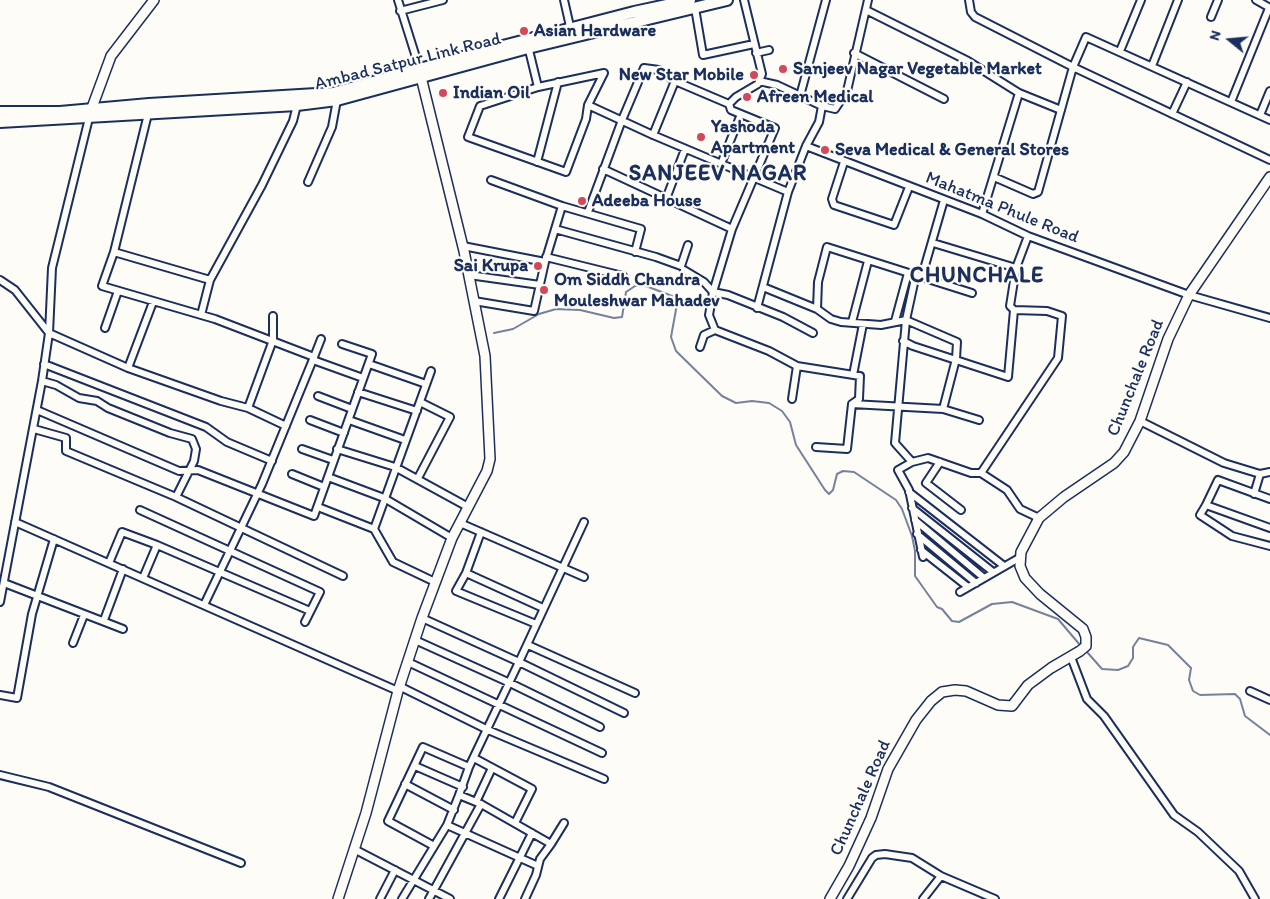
<!DOCTYPE html>
<html>
<head>
<meta charset="utf-8">
<style>
  body { margin:0 }
  #map { position:relative; width:1270px; height:899px; overflow:hidden; background:#fdfcf7; font-family:Itim,sans-serif }
  canvas { display:block }
  .north { position:absolute; left:1205px; top:15px; width:50px; height:50px; -webkit-text-stroke:4px #fdfcf7; paint-order:stroke; rotate:287deg; font-size:14px; font-weight:700; line-height:20px; text-align:center; color:#1b2f5e }
  .north::after { content:''; display:block; margin:auto; width:18px; height:22px; background:#1b2f5e; clip-path:polygon(50% 0,100% 100%,50% 72%,0 100%) }
</style>
</head>
<body>
<div id="map">
<canvas width="1270" height="899"></canvas>
<div class="north">N</div>
</div>
<script>
const g = document.querySelector('canvas').getContext('2d');
g.lineJoin = 'round';
const shape = rows => new Path2D(rows.map(r => 'M' + r).join(''));
function stroke(path, color, width, dash) { g.strokeStyle = color; g.lineWidth = width; g.lineCap = dash ? 'butt' : 'round'; g.setLineDash(dash || []); g.stroke(path); }
function write(font, color, halo, rows, align = 'center') {
  g.font = font + ' Itim,sans-serif'; g.lineWidth = 4.5; g.setLineDash([]); g.textBaseline = 'middle'; g.strokeStyle = halo; g.fillStyle = color; for (const [text, x, y, turn = 0] of rows) {
    g.save(); g.translate(x, y); g.rotate((+turn || 0) * Math.PI / 180); g.textAlign = isNaN(turn) ? turn : align; if (halo) g.strokeText(text, 0, 0); g.fillText(text, 0, 0); g.restore();
  }
}
const stream = shape([
  [494,333,513,329,539,314,556,309,580,310,614,318,622,317,626,292,635,286,646,286,672,296,677,304,671,337,676,351,722,396,736,403,752,401,769,403,782,411,790,422,796,445,825,490,829,494,833,490,837,474,843,471,854,472,896,500,902,509,912,536,915,551,915,576,937,607,942,609,952,621,959,622,992,604,1012,602,1058,619,1080,645],
  [1087,652,1102,669,1118,670,1128,666,1133,658,1133,647,1139,638,1168,645,1191,668,1189,680,1193,691,1200,695,1235,694,1240,699,1245,716,1270,735]
]);
const street = shape([
  [398,0,420,70],
  [564,0,571,31],
  [969,0,971,12,975,17,1073,67,1270,160],
  [1256,0,1270,8],
  [695,8,703,55,754,44],
  [866,10,968,61,1019,93,1061,110],
  [400,11,443,0],
  [1211,17,1218,0],
  [528,46,538,87,604,73,588,105,586,119,566,172,468,137,480,106,538,87],
  [1120,51,1141,0],
  [756,53,769,50],
  [854,53,944,99],
  [1152,66,1178,0],
  [759,81,777,85,822,106],
  [800,96,826,0],
  [1231,102,1269,8],
  [588,105,653,135,788,192,806,146,819,122,822,106,835,109,847,91,868,0],
  [148,114,114,252,102,286,215,319,314,357,321,339],
  [1172,114,1187,82],
  [1260,115,1270,91],
  [653,135,675,81],
  [806,146,982,214,1028,236,1189,295,1270,318],
  [537,162,558,82],
  [844,162,832,199,834,205,894,225,909,187],
  [721,164,741,114],
  [603,169,732,229,775,128,731,110,729,104],
  [994,177,1033,194,1038,192,1073,67,1086,37,1270,120],
  [491,180,562,206],
  [308,182,332,127,337,100],
  [666,199,685,149],
  [588,212,622,120,644,68,659,70,675,81,729,104,736,97,758,84,762,74,744,0],
  [982,214,1019,93],
  [555,229,656,257,681,266,688,245],
  [732,229,713,292,728,295,783,317,813,333],
  [1028,236,1016,268,1010,306,1014,310,1047,311,1062,316,1058,358,981,473,1007,490,1020,509,1039,518],
  [933,243,1016,268],
  [463,246,545,262,562,206,641,229,635,252],
  [114,252,210,280],
  [546,257,623,276],
  [684,270,704,282,713,292,709,315,715,330,769,351,797,366,860,376,859,399,852,404,847,449,816,447],
  [469,275,540,285],
  [922,276,944,200],
  [0,280,15,290,49,333,128,368,221,401,248,408,286,426],
  [763,287,817,309,831,319,841,322,881,325,906,320,957,342,956,359,943,409],
  [474,301,534,311,545,262],
  [757,308,788,192],
  [817,309,818,282,827,247,972,293],
  [201,315,210,280,262,185,293,121,297,105],
  [895,321,908,273],
  [852,322,868,261],
  [105,328,118,291],
  [903,341,913,346,1008,377,1014,310],
  [700,347,704,335,715,330],
  [313,360,363,378],
  [44,364,206,427,227,442,272,461],
  [369,364,426,384],
  [128,368,153,302],
  [431,371,374,529,393,562,435,582],
  [853,375,863,324],
  [42,381,56,385,79,398,97,401,108,408,170,433,192,439,196,449,194,461,176,497],
  [358,392,417,411],
  [318,396,352,409],
  [792,399,797,366],
  [852,404,943,409,979,420],
  [248,408,273,340,273,316],
  [37,410,179,471,198,470,314,516,372,354,342,344],
  [310,420,344,433],
  [349,420,405,440],
  [1140,421,1224,463,1260,474,1254,494],
  [34,429,66,438,66,451,176,497,343,576],
  [302,449,333,460],
  [337,449,395,467,468,507],
  [912,462,895,443,906,320,916,274],
  [940,462,926,483,961,510],
  [292,474,324,487],
  [1260,474,1270,472],
  [328,477,384,498,452,538],
  [418,478,450,417,420,402],
  [909,492,1004,566],
  [1206,505,1218,480,1270,499],
  [318,507,374,529],
  [912,508,993,572],
  [140,510,320,592,305,622],
  [915,520,984,578],
  [15,522,398,691],
  [584,522,519,662,624,713],
  [460,523,584,577],
  [1270,528,1206,505,1200,515,1232,536,1270,546],
  [481,532,466,573,456,591,536,624],
  [917,534,976,583],
  [921,550,968,587],
  [923,557,909,490,898,470,912,462,928,458,971,473,981,473],
  [109,563,122,532,157,545,310,611],
  [466,573,543,608],
  [143,578,157,545],
  [4,583,123,629],
  [960,592,1019,558],
  [0,602,42,381,49,333,52,268,89,118],
  [204,605,262,484,314,357],
  [422,618,519,662,469,767,459,795,481,804,551,844,540,859,536,875,525,899],
  [104,620,123,569],
  [415,640,510,683,600,727],
  [73,643,84,615],
  [528,645,635,693],
  [1071,657,1087,699,1104,716,1174,815,1198,832,1239,871,1255,899],
  [408,662,602,753],
  [399,686,488,730,604,779],
  [1250,691,1270,700],
  [0,695,17,698,32,614,54,539],
  [474,758,532,789,515,823],
  [415,766,463,787],
  [0,775,49,787,241,863],
  [405,784,454,810],
  [476,802,492,768],
  [447,825,538,866],
  [551,844,564,823],
  [434,846,388,821,423,747,469,767],
  [354,849,450,899],
  [380,899,395,870],
  [402,899,447,825,459,795],
  [429,899,481,804],
  [499,899,532,833],
  [847,899,872,858,876,855,885,854,912,858,941,876,995,899],
  [923,899,941,876]
]);
const secondary = shape([
  [90,113,111,56,154,0],
  [338,899,366,813,398,691,422,618,452,538,487,471,490,459,485,356,464,251,421,77],
  [830,899,849,866,871,818,888,769,916,720,931,701,942,692,955,690,966,691,998,705,1012,706,1028,685,1051,668,1080,651,1086,646,1086,637,1083,629,1040,594,1025,578,1020,566,1021,552,1039,518,1064,497,1114,463,1124,452,1140,421,1168,339,1189,295,1270,177]
]);
const primary = shape([
  [0,112,60,112,149,104,333,93,499,47,634,12,690,0],
  [0,122,297,105,337,100,528,48,727,0]
]);
const markers = [
  [524,31,5,"#d1495b"],
  [783,69,5,"#d1495b"],
  [754,75,5,"#d1495b"],
  [443,93,5,"#d1495b"],
  [747,97,5,"#d1495b"],
  [701,137,5,"#d1495b"],
  [825,150,5,"#d1495b"],
  [582,201,5,"#d1495b"],
  [538,266,5,"#d1495b"],
  [544,290,5,"#d1495b"]
];
const poiNames = [
  ["Asian Hardware",534,31],
  ["Sanjeev Nagar Vegetable Market",793,69],
  ["New Star Mobile",744,75,"right"],
  ["Indian Oil",453,93],
  ["Afreen Medical",757,97],
  ["Yashoda",711,127],
  ["Apartment",711,148],
  ["Seva Medical & General Stores",835,150],
  ["Adeeba House",592,201],
  ["Sai Krupa",528,266,"right"],
  ["Om Siddh Chandra",554,280],
  ["Mouleshwar Mahadev",554,301]
];
const streetNames = [
  ["Ambad Satpur Link Road",408,62,-14],
  ["Mahatma Phule Road",1002,208,22],
  ["Chunchale Road",1136,378,-68],
  ["Chunchale Road",861,798,-66]
];
const districtNames = [
  ["SANJEEV NAGAR",718,174],
  ["CHUNCHALE",977,276]
];
stroke(stream, '#76819c', 2);
stroke(street, '#1b2f5e', 10);
stroke(secondary, '#1b2f5e', 12);
stroke(primary, '#1b2f5e', 14);
stroke(street, '#fdfcf7', 6);
stroke(secondary, '#fdfcf7', 9);
stroke(primary, '#fdfcf7', 10);
for (const [x, y, r, color] of markers) { const dot = new Path2D(); dot.arc(x, y, r, 0, 2 * Math.PI); g.fillStyle = color; g.fill(dot); stroke(dot, '#fdfcf7', 2); }
write('bold 18px', '#1b2f5e', '#fdfcf7', poiNames, 'left');
write('18px', '#1b2f5e', '#fdfcf7', streetNames);
g.letterSpacing = '1px';
write('bold 22px', '#1b2f5e', '#fdfcf7', districtNames);
g.letterSpacing = '0px';
</script>
</body>
</html>
